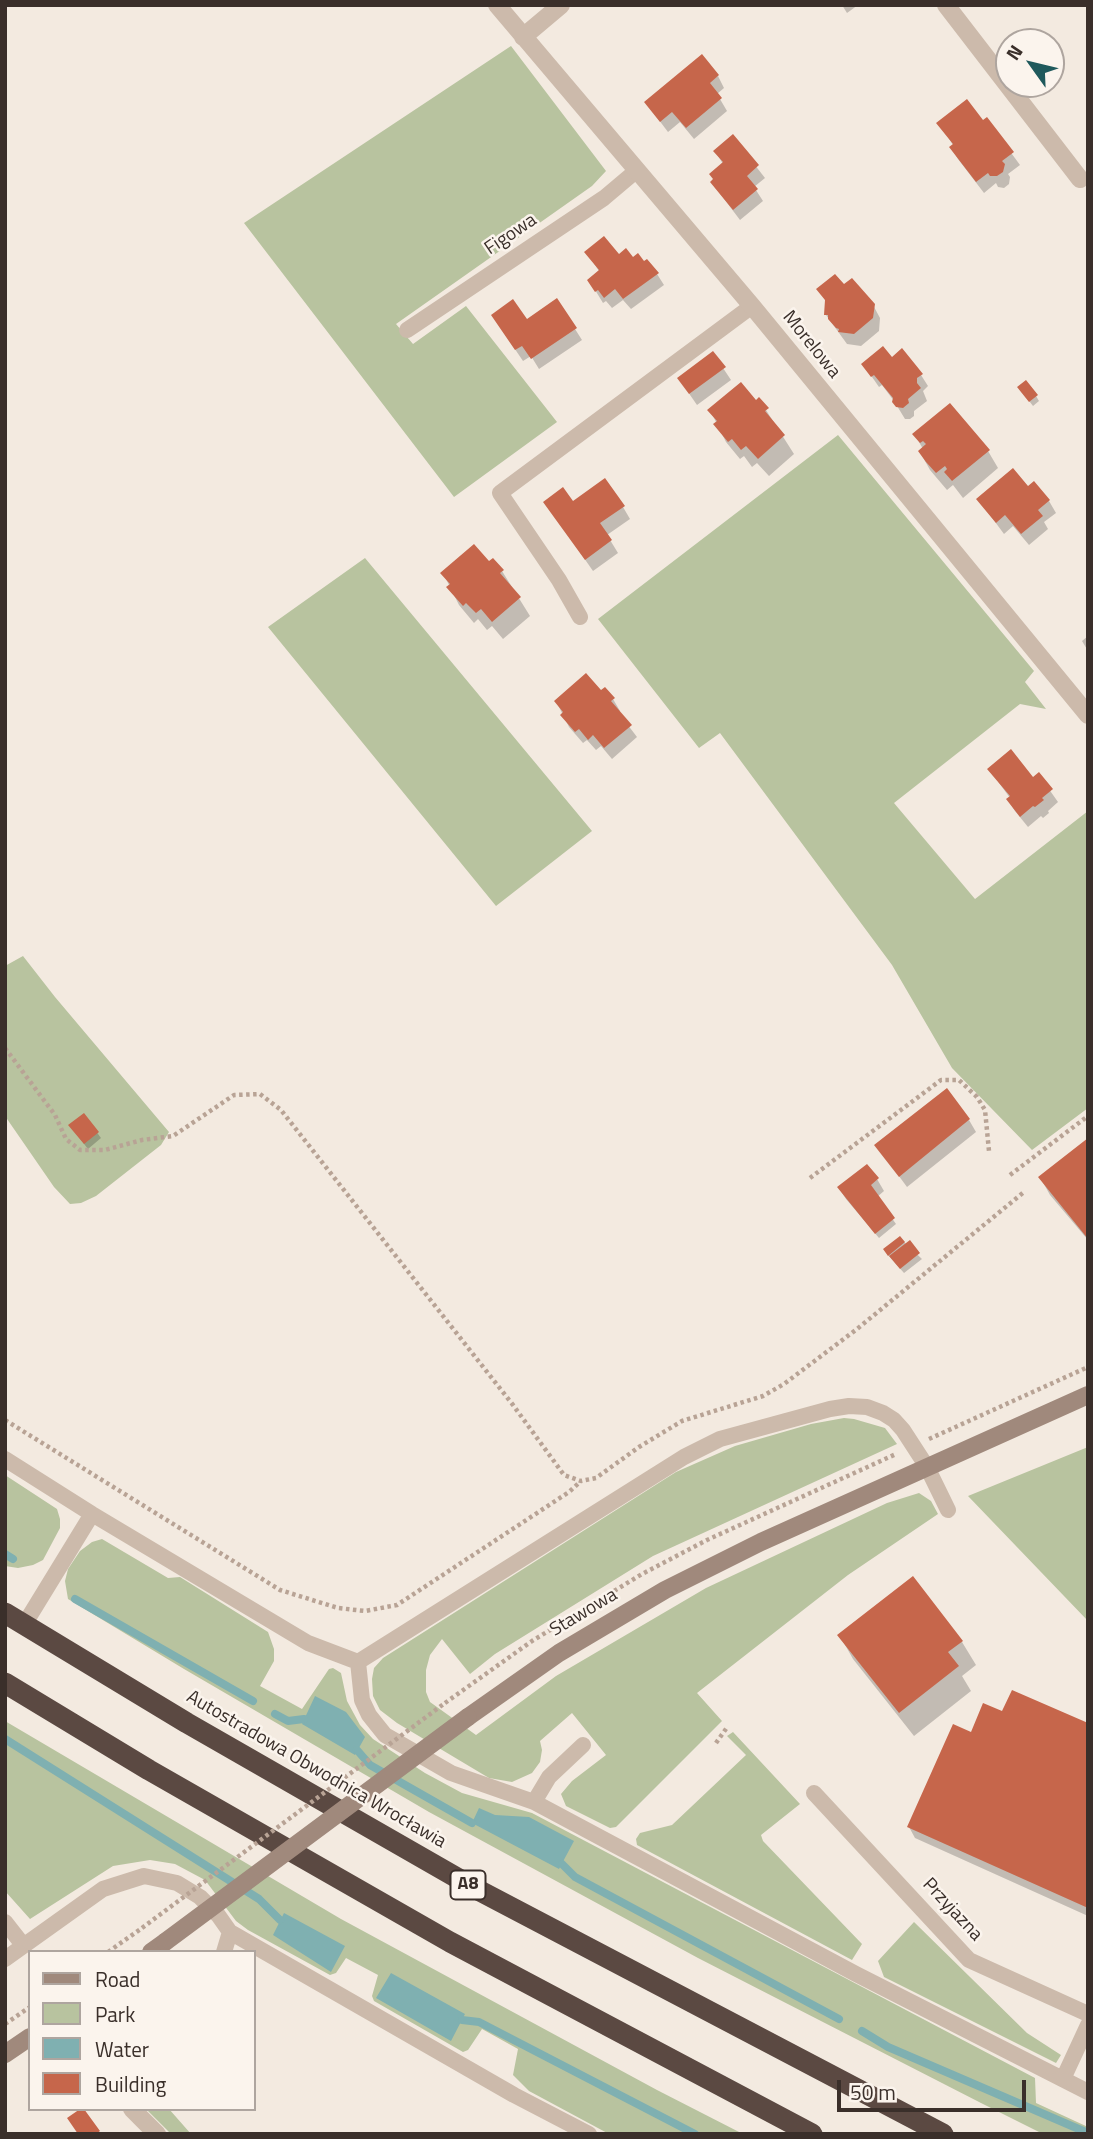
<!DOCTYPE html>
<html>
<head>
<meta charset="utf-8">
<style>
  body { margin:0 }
  #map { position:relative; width:1093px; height:2139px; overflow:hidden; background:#f3eae0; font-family:"Titillium Web",sans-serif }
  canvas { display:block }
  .frame { position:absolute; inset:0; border:7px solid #3a2f2a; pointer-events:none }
  .legend { position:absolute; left:28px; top:1950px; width:228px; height:161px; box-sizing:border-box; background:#fbf4ed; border:2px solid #aea59f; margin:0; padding:9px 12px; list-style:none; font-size:21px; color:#3a2f2a }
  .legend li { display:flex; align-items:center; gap:14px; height:35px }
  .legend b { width:35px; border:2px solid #aea59f }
  .north { position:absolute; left:995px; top:28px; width:70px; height:70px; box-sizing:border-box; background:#fbf4ed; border:2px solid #aea59f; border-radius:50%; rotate:304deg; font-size:19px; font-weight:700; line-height:28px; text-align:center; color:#3a2f2a }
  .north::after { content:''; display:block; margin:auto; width:24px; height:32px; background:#1f595c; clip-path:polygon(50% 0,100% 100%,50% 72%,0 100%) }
  .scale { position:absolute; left:837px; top:2080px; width:189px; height:32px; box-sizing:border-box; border:4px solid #3a2f2a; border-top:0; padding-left:9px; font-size:21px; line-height:24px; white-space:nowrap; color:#3a2f2a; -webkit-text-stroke:5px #fbf4ed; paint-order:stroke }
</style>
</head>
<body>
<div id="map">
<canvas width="1093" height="2139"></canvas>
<div class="frame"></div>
<ul class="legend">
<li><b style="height:9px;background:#a0897c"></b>Road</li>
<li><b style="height:19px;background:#b8c39f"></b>Park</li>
<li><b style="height:19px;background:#7fb0b1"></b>Water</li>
<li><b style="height:19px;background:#c6664b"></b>Building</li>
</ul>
<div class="north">N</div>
<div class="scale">50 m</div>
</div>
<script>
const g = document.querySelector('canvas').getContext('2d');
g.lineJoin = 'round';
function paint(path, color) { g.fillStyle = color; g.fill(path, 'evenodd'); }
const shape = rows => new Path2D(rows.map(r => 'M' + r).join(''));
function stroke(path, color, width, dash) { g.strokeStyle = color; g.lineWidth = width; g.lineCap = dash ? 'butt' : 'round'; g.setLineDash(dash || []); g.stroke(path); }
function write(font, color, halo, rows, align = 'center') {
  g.font = font + ' "Titillium Web",sans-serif'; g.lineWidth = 5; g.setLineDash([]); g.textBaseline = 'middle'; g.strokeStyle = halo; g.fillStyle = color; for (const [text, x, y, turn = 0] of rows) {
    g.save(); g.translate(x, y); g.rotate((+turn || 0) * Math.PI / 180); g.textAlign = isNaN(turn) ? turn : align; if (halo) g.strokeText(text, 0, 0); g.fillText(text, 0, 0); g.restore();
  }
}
const green = shape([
  [511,46,606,171,592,186,396,324,413,344,466,306,557,422,454,497,244,223],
  [838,435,1034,671,1025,682,1046,709,1020,704,894,803,975,899,1088,811,1088,1108,1032,1150,952,1068,892,965,720,733,699,748,598,619],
  [365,558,592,831,496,906,268,627],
  [23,956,55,997,169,1132,161,1145,96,1196,81,1203,70,1204,54,1187,5,1116,5,966],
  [844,1418,854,1419,885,1428,897,1444,653,1556,495,1654,470,1674,442,1639,430,1655,426,1670,426,1692,430,1702,476,1735,556,1676,706,1588,887,1503,919,1493,931,1501,938,1514,848,1575,697,1693,722,1721,616,1827,610,1828,566,1806,561,1794,572,1781,606,1755,572,1713,540,1741,542,1750,540,1762,532,1773,512,1782,489,1778,397,1723,380,1710,373,1696,372,1679,374,1668,383,1658,676,1472,735,1446,811,1424],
  [1088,1447,1088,1621,968,1496],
  [5,1475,57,1509,60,1519,60,1528,43,1560,33,1565,18,1568,5,1566],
  [102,1539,168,1578,180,1577,268,1632,274,1649,274,1661,260,1686,302,1709,329,1669,333,1668,341,1673,347,1701,360,1725,373,1739,425,1773,462,1793,532,1813,1035,2078,1036,2103,1088,2127,1088,2134,1043,2134,981,2103,698,1958,429,1812,184,1669,68,1599,65,1581,68,1569,80,1551,92,1542],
  [5,1721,341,1919,657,2090,743,2134,609,2134,529,2091,513,2075,518,2049,482,2029,468,2050,463,2052,374,2001,372,1996,378,1975,346,1958,336,1973,330,1975,248,1930,236,1921,205,1880,175,1864,150,1860,113,1866,30,1919,5,1891],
  [733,1732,800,1804,761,1835,763,1841,862,1944,852,1960,637,1845,636,1839,640,1833,672,1825,746,1755,727,1736],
  [914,1922,1027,2033,1061,2055,1056,2063,884,1977,878,1961],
  [146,2109,169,2109,191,2134,171,2134]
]);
const water = shape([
  [315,1696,346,1712,365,1737,355,1755,302,1724],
  [479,1808,495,1815,529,1817,574,1841,559,1869,472,1823],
  [284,1913,345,1946,331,1972,273,1935],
  [391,1973,465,2014,451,2041,376,1998]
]);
const shadow = shape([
  [842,5,858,5,847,13],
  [718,76,724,88,717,94,727,111,694,139,680,122,668,132,646,103],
  [987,120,1020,165,1008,174,1010,177,1009,184,1004,188,998,187,996,183,984,193,958,159,951,147,953,145,939,123,983,122],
  [733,137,765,178,754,187,763,201,740,220,712,183,723,164,715,151],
  [587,253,633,260,657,274,664,285,631,309,623,300,612,308,606,301,603,303,589,280,599,271],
  [819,290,873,305,880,318,879,331,861,346,847,344,826,315,827,303],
  [526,321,575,329,582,340,539,369,531,356,523,361,500,327],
  [713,353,731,380,697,405,679,379],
  [892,359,921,375,928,386,923,391,927,401,914,411,914,416,910,419,905,419,894,401,882,385,879,387,863,364],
  [1023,393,1036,396,1039,401,1033,406],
  [759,399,794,454,769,476,757,463,752,467,744,456,740,459,726,442,710,410,755,402],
  [915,435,988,451,998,468,963,498,953,485,947,490,930,470,920,452,923,449],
  [1028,488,1049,501,1056,513,1044,522,1048,529,1029,545,1013,526,1004,534,978,499],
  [545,502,623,507,630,519,607,535,618,553,593,571],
  [489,563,502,571,530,616,503,639,492,626,487,630,478,619,474,623,459,605,443,573],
  [1088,636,1088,651,1082,641],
  [601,692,613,699,620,711,618,712,637,737,612,759,601,746,596,750,587,740,583,743,569,727,556,701],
  [989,769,1033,779,1039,775,1058,802,1048,811,1049,813,1043,818,1041,816,1028,827,1015,811,1008,800,1010,798],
  [84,1115,101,1138,88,1149,74,1131],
  [969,1120,976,1132,907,1187,876,1145],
  [1088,1140,1088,1240,1050,1195,1040,1177],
  [877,1179,884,1191,877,1197,896,1224,879,1238,846,1199,839,1188],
  [900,1238,922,1259,904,1273,888,1255],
  [840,1636,962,1642,976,1665,962,1676,971,1691,914,1736,853,1659],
  [1003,1714,1088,1725,1088,1916,915,1838,909,1827,971,1734]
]);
const stream = shape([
  [5,1554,13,1559],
  [75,1599,253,1701],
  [275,1714,288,1721,304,1719],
  [5,1739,259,1899,280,1920],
  [357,1750,370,1765,472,1823],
  [562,1864,575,1877,839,2019],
  [462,2020,479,2022,695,2134],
  [862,2031,888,2047,1088,2133]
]);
const building = shape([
  [702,54,719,75,710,83,722,98,686,128,672,112,660,122,644,102],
  [967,99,983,120,987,117,1014,152,1002,161,1005,164,1003,172,997,176,990,176,988,173,976,182,949,147,953,144,936,123],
  [733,134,759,165,747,176,758,189,733,210,710,182,713,179,709,174,723,162,713,151],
  [604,236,619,254,626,248,633,257,638,253,644,261,647,259,659,273,623,299,615,289,604,298,598,290,595,292,587,280,599,270,584,252],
  [835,274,844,284,852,278,875,304,873,318,854,334,838,332,839,329,836,328,828,319,828,315,824,315,825,300,816,289],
  [557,298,577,328,531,359,522,346,515,350,491,315,513,299,527,319],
  [883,346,892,357,902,348,923,374,917,378,917,383,921,388,908,399,909,403,903,408,896,407,892,402,893,398,874,375,871,377,861,364],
  [713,351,726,367,689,394,677,378],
  [1026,380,1038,395,1029,402,1017,387],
  [741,382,756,400,759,397,769,408,765,411,785,435,758,459,746,446,741,450,732,439,728,442,713,424,717,421,707,410],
  [950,403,990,450,952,481,944,472,947,469,945,466,936,473,926,462,918,451,926,444,923,441,920,443,912,434],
  [1013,468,1028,486,1034,481,1050,500,1038,510,1043,516,1021,534,1005,515,996,523,976,499],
  [605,478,625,506,600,523,612,540,585,560,543,502,563,487,573,501],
  [474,544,489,561,493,558,504,570,500,573,521,597,492,622,481,609,476,613,466,603,463,606,446,587,450,584,440,573],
  [586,673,601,690,605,687,615,698,611,701,632,725,604,748,593,735,588,740,579,729,575,732,560,715,563,712,554,701],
  [1011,749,1033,777,1039,772,1053,789,1042,798,1044,800,1035,807,1033,806,1020,817,1006,799,1010,796,987,769],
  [947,1088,970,1119,899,1177,874,1145],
  [84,1113,99,1132,84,1144,68,1125],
  [1088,1138,1088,1239,1038,1177],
  [867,1164,879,1178,871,1185,895,1218,875,1234,837,1187],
  [900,1236,905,1242,888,1256,883,1249],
  [910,1240,920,1253,900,1269,889,1256],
  [913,1576,963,1641,948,1652,959,1666,899,1713,837,1635],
  [1012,1690,1088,1723,1088,1908,907,1827,953,1724,971,1732,983,1703,1002,1711],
  [80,2109,84,2109,100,2131,96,2134,78,2134,67,2118]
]);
const path = shape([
  [5,1048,55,1115,66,1139,80,1150,105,1150,142,1140,173,1136,234,1095,260,1094,281,1110,513,1405,564,1475,581,1481,596,1478,639,1447,682,1421,763,1396,784,1384,857,1329,1024,1192],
  [1010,1175,1088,1116],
  [810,1178,941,1080,959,1080,977,1097,985,1110,989,1151],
  [5,1420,280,1590,338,1608,365,1611,397,1605,569,1492,581,1481],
  [929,1439,1088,1367],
  [445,1703,532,1641,642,1574,707,1540,896,1454],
  [716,1743,728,1726],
  [108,1952,142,1928],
  [5,2024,30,2007]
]);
const lane = shape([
  [407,330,604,198,636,171],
  [580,617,559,580,500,493,752,306],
  [5,1459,92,1514,308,1643,358,1662],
  [24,1625,92,1514],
  [358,1662,362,1700,369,1715,385,1735,451,1773,534,1802,856,1974,1088,2092],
  [358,1662,684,1457,720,1439,830,1409,849,1406,867,1407,883,1413,894,1420,903,1430,927,1467,948,1510],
  [814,1793,969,1960,1088,2014],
  [534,1802,549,1777,583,1745],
  [5,1922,23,1945],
  [230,1932,514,2095,589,2134],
  [5,1959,103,1889,144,1876,177,1883,200,1897,218,1915,230,1932,224,1952],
  [1063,2079,1088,2025]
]);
const street = shape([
  [497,5,752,306,1088,715],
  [946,5,1080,179],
  [523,37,561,5],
  [132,2109,157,2134]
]);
const secondary = shape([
  [468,1717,559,1653,665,1590,761,1542,1088,1395],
  [151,1952,165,1942],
  [5,2054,30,2037]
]);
const highway = shape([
  [5,1613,187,1723,480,1891,943,2134],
  [5,1683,149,1770,450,1942,812,2134]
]);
const pathBridge = shape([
  [142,1928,445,1703]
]);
const secondaryBridge = shape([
  [165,1942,468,1717]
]);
const shields = [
  [468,1885,35]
];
const shieldNames = [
  ["A8",468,1885]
];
const streetNames = [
  ["Figowa",511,235,-34],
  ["Morelowa",811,345,51],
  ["Stawowa",584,1613,-31],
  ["Autostradowa Obwodnica Wrocławia",316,1770,30],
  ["Przyjazna",952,1910,47]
];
paint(green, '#b8c39f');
paint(water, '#7fb0b1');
paint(shadow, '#0003');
stroke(stream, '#7fb0b1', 8);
paint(building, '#c6664b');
stroke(path, '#b8a395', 4.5, [3.5, 3.5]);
stroke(lane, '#ccbaab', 16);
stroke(street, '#ccbaab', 18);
stroke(secondary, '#a0897c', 18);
stroke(highway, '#5b4942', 21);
stroke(pathBridge, '#b8a395', 4.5, [3.5, 3.5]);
stroke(secondaryBridge, '#a0897c', 18);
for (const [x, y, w] of shields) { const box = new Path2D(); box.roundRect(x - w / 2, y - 14.5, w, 29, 5); g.fillStyle = '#fbf4ed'; g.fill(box); stroke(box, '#3a2f2a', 2); }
write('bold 18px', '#3a2f2a', null, shieldNames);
write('19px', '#3a2f2a', '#fbf4ed', streetNames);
</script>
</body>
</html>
